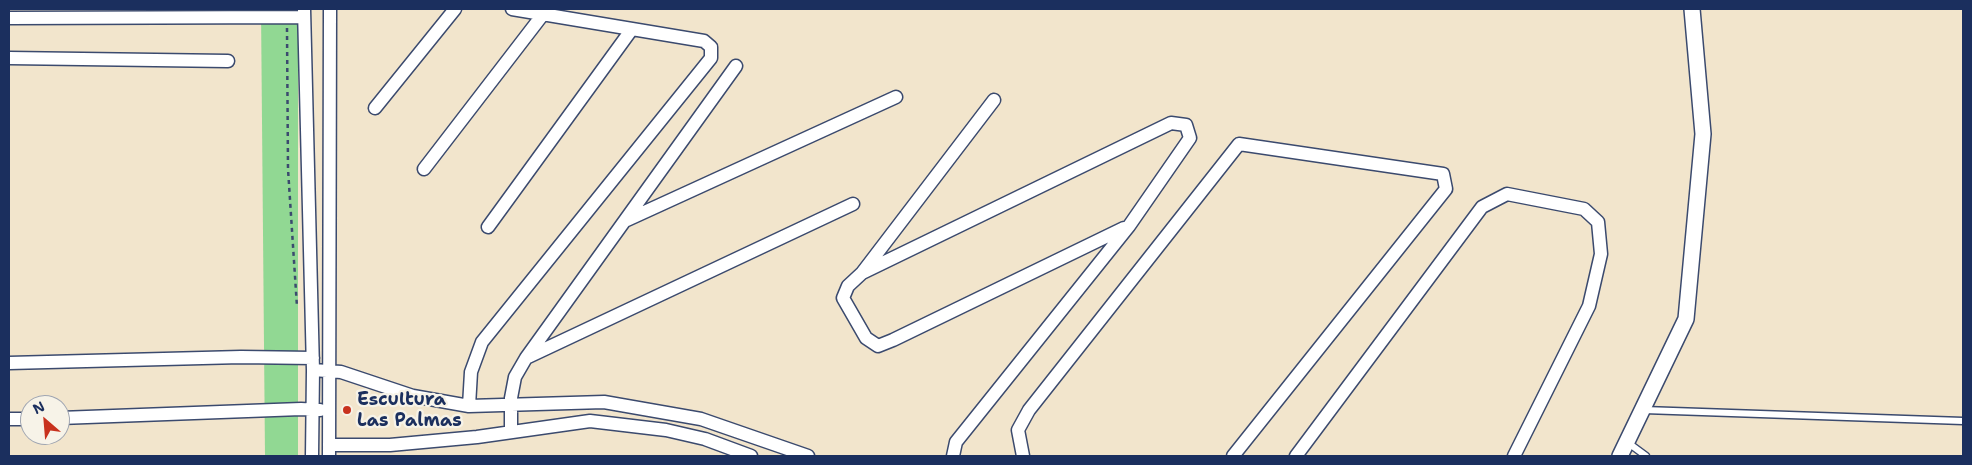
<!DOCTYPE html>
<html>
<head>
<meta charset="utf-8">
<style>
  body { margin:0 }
  #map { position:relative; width:1972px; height:465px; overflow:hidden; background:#f2e5cc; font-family:"Shantell Sans",sans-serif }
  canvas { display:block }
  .frame { position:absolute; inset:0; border:10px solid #1b2f5e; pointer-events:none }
  .north { position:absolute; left:20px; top:395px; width:50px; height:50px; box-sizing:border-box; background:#f7f3e8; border:1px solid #9fa5b1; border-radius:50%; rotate:333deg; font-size:14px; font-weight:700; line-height:20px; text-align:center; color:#1b2f5e }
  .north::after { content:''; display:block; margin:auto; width:18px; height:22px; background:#c8321e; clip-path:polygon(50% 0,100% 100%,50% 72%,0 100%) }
</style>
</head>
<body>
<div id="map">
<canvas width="1972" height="465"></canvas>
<div class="frame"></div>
<div class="north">N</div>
</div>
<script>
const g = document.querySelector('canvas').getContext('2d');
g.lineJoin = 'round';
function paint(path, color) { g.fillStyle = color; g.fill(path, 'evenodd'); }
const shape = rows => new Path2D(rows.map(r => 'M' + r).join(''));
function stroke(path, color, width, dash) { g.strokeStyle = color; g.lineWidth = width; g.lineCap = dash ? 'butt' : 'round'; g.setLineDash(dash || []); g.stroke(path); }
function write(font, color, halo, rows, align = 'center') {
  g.font = font + ' "Shantell Sans",sans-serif'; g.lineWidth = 4.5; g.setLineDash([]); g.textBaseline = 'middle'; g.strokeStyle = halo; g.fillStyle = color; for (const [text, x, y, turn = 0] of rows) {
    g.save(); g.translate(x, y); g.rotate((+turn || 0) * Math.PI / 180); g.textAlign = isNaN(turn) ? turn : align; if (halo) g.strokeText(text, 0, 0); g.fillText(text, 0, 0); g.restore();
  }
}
const green = shape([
  [261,9,298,9,298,456,265,456]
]);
const path = shape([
  [287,28,288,169,297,307]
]);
const service = shape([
  [1644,410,1963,421],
  [1627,442,1646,456]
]);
const minor = shape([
  [304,9,313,370,312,456],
  [9,18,304,17],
  [9,58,228,61],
  [994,100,862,273,848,286,843,298,866,338,878,346,893,340,1124,228],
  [375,108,455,9],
  [424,169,544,13],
  [627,220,896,97],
  [488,227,632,29],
  [862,273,1171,123,1186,125,1190,138,1129,226,956,442,953,456],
  [528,357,853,204],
  [9,363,241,357,313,358],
  [313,370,341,372,413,396,469,406,604,402,701,419,808,456],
  [469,406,471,372,482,342,711,58,711,47,704,41,512,9],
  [60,418,301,409,320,410],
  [9,419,30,419],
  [511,432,511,398,515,377,526,358,736,66],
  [329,445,390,445,477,437,590,421,666,430,705,439,751,456],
  [329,456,330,9],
  [1023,456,1018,430,1029,410,1239,144,1443,174,1446,189,1233,456],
  [1296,456,1482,207,1507,194,1584,209,1598,222,1601,254,1589,306,1514,456]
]);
const tertiary = shape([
  [1620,456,1686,319,1703,134,1692,9]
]);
const markers = [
  [347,410,5,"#c8321e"]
];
const poiNames = [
  ["Escultura",357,400],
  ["Las Palmas",357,421]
];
paint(green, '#91d893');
stroke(service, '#3b4a6e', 9);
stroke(minor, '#3b4a6e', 15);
stroke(tertiary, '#3b4a6e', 18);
stroke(path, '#3b4a6e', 2.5, [4, 4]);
stroke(service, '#fff', 6);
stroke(minor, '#fff', 12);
stroke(tertiary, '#fff', 15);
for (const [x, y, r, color] of markers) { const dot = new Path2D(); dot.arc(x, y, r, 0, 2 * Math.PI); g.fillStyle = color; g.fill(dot); stroke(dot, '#f7f3e8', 2); }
write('bold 18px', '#1b2f5e', '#f7f3e8', poiNames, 'left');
</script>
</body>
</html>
